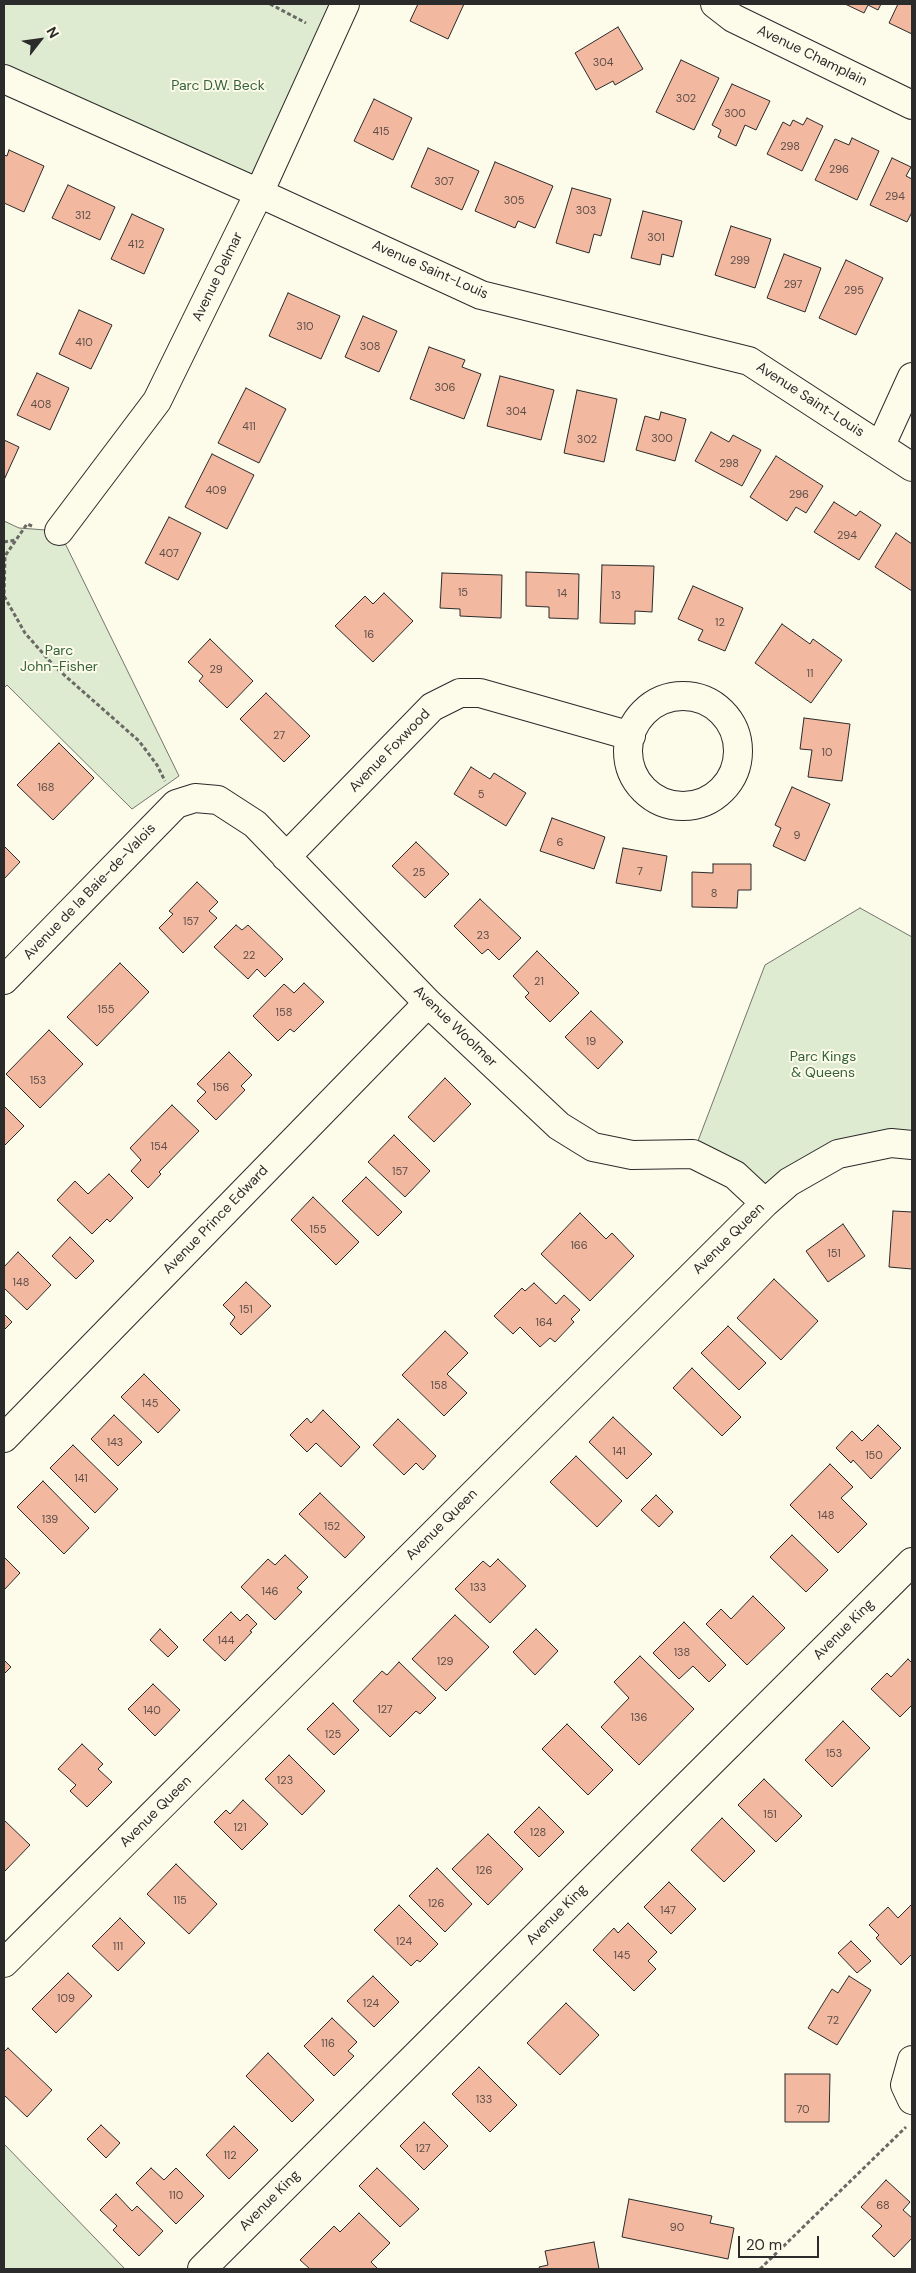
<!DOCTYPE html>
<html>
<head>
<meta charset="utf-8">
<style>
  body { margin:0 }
  #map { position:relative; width:916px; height:2273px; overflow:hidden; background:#fdfbea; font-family:"DM Sans",sans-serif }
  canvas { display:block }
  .frame { position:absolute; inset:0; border:5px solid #2b2b2b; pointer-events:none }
  .north { position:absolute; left:15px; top:15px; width:50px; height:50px; -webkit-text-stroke:4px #fdfbea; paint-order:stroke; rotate:60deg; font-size:14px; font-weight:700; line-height:20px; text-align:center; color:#2b2b2b }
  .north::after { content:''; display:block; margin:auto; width:18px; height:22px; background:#2b2b2b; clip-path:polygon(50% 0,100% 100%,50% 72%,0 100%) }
  .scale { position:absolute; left:738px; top:2236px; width:81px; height:22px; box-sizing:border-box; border:2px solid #2b2b2b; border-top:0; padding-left:6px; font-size:15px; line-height:18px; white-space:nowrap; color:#2b2b2b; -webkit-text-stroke:4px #fdfbea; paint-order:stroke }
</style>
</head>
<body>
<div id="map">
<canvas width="916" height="2273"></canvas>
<div class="frame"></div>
<div class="north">N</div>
<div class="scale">20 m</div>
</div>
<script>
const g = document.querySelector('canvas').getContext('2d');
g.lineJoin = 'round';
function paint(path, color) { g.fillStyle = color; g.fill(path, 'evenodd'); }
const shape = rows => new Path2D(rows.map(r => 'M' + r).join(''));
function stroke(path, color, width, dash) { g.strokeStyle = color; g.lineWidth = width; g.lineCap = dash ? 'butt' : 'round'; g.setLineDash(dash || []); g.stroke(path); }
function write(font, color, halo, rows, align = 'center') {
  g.font = font + ' "DM Sans",sans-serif'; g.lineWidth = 4; g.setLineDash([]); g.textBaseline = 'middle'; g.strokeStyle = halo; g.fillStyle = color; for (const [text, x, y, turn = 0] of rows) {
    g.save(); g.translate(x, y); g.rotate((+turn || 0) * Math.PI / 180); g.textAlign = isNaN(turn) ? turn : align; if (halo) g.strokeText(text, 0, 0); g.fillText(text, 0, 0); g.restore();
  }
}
const green = shape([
  [4,4,345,4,259,193,4,79,4,4],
  [4,521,19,528,59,531,179,776,132,809,7,685,4,688,4,521],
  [860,908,912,937,912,1145,891,1143,765,1203,693,1154,765,965,860,908],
  [4,2144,125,2269,4,2269,4,2144]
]);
const building = shape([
  [418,4,464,4,448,39,410,21,418,4],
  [845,4,881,4,878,10,868,5,864,13,845,4],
  [898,4,912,4,912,34,889,23,898,4],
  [618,27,643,69,615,85,613,81,596,90,575,53,618,27],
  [681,60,719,78,694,130,656,112,681,60],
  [732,84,770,101,756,130,745,125,736,146,718,137,721,130,712,125,732,84],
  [374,99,412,118,393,160,354,141,374,99],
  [807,118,823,126,802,171,767,154,783,122,790,126,793,120,803,125,807,118],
  [852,138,879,151,857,200,815,180,835,139,849,145,852,138],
  [428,148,479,171,462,210,411,187,428,148],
  [9,150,44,166,24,212,4,203,4,155,7,156,9,150],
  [892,158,911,167,906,176,912,179,912,212,907,222,870,205,892,158],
  [495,162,553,186,535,228,518,221,515,228,475,211,495,162],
  [68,185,115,207,100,240,52,218,68,185],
  [572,188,611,199,601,236,594,234,589,253,556,243,572,188],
  [643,211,682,221,673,257,662,254,660,265,631,258,643,211],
  [132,214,164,229,144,274,111,259,132,214],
  [731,226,771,239,755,288,715,275,731,226],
  [784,254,821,268,805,312,767,298,784,254],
  [846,260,883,278,856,335,819,318,846,260],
  [288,293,340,316,321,359,269,336,288,293],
  [79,310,112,325,91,369,59,354,79,310],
  [363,316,397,331,379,372,345,357,363,316],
  [429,347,465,360,462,367,481,374,464,419,410,399,429,347],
  [37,373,69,388,50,430,17,415,37,373],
  [500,376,554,390,541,440,487,426,500,376],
  [246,388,286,409,259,463,218,443,246,388],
  [577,390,617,399,604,462,564,453,577,390],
  [661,412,686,419,675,461,636,450,645,416,659,420,661,412],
  [711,432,729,442,733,435,761,450,742,486,695,461,711,432],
  [4,440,19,447,4,480,4,440],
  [212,454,254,475,227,529,185,507,212,454],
  [776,456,823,486,806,513,796,507,787,521,750,497,776,456],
  [834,502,856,516,860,511,881,525,859,560,814,532,834,502],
  [169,517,201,533,178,580,145,563,169,517],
  [896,533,912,544,912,591,875,567,896,533],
  [602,565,654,566,652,612,635,611,635,624,600,623,602,565],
  [526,572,579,574,578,619,549,618,549,607,526,606,526,572],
  [442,573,502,575,501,618,460,616,460,609,440,608,442,573],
  [693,586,743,608,725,651,698,640,703,630,678,619,693,586],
  [384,593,413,621,373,662,335,626,365,596,373,604,384,593],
  [782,624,810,644,813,639,842,660,811,703,755,663,782,624],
  [210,639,253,681,227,708,199,681,203,676,188,662,210,639],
  [266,693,310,736,284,762,240,719,266,693],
  [804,718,850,724,842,781,808,777,812,750,800,749,804,718],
  [59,743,94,778,53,820,17,785,59,743],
  [471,767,490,779,494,773,526,793,506,826,454,794,471,767],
  [792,787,830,804,805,861,773,846,781,828,775,825,792,787],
  [552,818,605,837,594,869,540,851,552,818],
  [416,842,449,874,425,898,392,866,416,842],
  [4,846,20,862,4,879,4,846],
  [623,848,667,856,661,891,616,883,623,848],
  [713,864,751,864,751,890,738,890,737,908,692,907,692,872,713,873,713,864],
  [197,882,218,902,209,911,217,918,183,953,159,928,173,914,169,911,197,882],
  [480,899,521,938,499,960,488,949,482,954,454,926,480,899],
  [236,925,242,930,248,925,283,959,265,977,257,969,248,979,214,947,236,925],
  [537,951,579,993,550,1022,525,997,529,993,513,976,537,951],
  [120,963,149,992,97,1046,67,1017,120,963],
  [304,983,324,1002,294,1032,290,1029,278,1041,253,1016,284,984,294,993,304,983],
  [591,1011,623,1042,598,1069,565,1037,591,1011],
  [49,1030,83,1064,40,1108,6,1074,49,1030],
  [229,1052,252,1075,241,1086,245,1090,216,1120,197,1101,206,1092,197,1084,229,1052],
  [445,1078,471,1104,434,1142,408,1117,445,1078],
  [172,1105,199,1131,159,1172,161,1174,148,1188,131,1171,141,1160,130,1148,172,1105],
  [4,1106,24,1126,4,1146,4,1106],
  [394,1135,430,1171,405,1197,368,1162,394,1135],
  [109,1174,133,1198,110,1222,107,1219,92,1234,57,1200,75,1181,88,1194,109,1174],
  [366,1177,402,1212,378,1236,342,1201,366,1177],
  [313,1197,359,1242,336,1265,291,1220,313,1197],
  [893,1211,912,1212,912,1269,889,1267,893,1211],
  [580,1213,606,1239,612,1233,634,1256,590,1301,541,1254,580,1213],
  [843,1224,865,1256,828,1282,806,1251,843,1224],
  [70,1237,94,1261,76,1279,52,1256,70,1237],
  [18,1252,51,1285,27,1310,4,1288,4,1267,18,1252],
  [774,1279,818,1321,781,1360,737,1318,774,1279],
  [246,1282,271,1306,241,1335,230,1324,235,1317,223,1305,246,1282],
  [534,1283,556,1304,564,1295,580,1310,571,1319,574,1322,555,1342,550,1338,540,1347,520,1327,513,1334,494,1316,522,1288,525,1291,534,1283],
  [4,1314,12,1322,4,1330,4,1314],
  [728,1326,766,1363,739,1390,701,1353,728,1326],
  [445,1331,468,1353,447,1374,467,1393,444,1416,402,1375,445,1331],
  [692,1368,741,1417,722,1436,673,1388,692,1368],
  [144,1374,180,1410,158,1433,121,1397,144,1374],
  [323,1410,360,1447,341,1467,316,1443,307,1452,290,1435,307,1418,311,1423,323,1410],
  [114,1415,142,1442,118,1466,91,1439,114,1415],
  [613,1417,652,1454,627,1479,589,1442,613,1417],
  [398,1419,436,1456,423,1470,416,1463,404,1475,373,1445,398,1419],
  [878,1425,901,1448,871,1479,853,1460,851,1463,836,1448,852,1431,862,1441,878,1425],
  [73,1445,118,1489,95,1513,50,1468,73,1445],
  [576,1456,622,1501,597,1527,550,1482,576,1456],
  [830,1464,853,1487,841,1498,867,1524,838,1553,790,1505,830,1464],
  [43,1481,89,1528,64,1554,17,1507,43,1481],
  [320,1493,365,1537,345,1558,299,1514,320,1493],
  [656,1495,673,1512,659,1527,641,1510,656,1495],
  [792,1535,828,1570,806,1592,770,1557,792,1535],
  [285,1555,308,1577,297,1588,302,1592,275,1620,241,1587,268,1559,275,1565,285,1555],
  [4,1557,20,1573,4,1590,4,1557],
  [498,1559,526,1586,490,1623,455,1589,483,1561,490,1567,498,1559],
  [753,1596,785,1628,747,1665,706,1624,721,1609,731,1619,753,1596],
  [231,1612,240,1621,247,1614,257,1624,250,1631,252,1632,225,1661,203,1640,231,1612],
  [455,1615,489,1647,446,1691,412,1659,455,1615],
  [684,1622,726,1665,709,1682,693,1666,679,1679,653,1653,684,1622],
  [160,1629,178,1647,168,1657,150,1640,160,1629],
  [536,1629,558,1651,535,1675,513,1652,536,1629],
  [640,1656,694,1709,639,1765,601,1727,629,1698,614,1682,640,1656],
  [908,1659,912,1663,912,1705,900,1717,871,1689,887,1673,891,1677,908,1659],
  [4,1660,11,1667,4,1674,4,1660],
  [399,1662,436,1698,420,1714,416,1711,390,1737,353,1701,382,1671,387,1675,399,1662],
  [153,1684,180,1710,155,1736,128,1709,153,1684],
  [333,1703,359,1730,334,1755,307,1729,333,1703],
  [843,1721,870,1748,832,1787,805,1760,843,1721],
  [567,1724,613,1770,588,1795,542,1749,567,1724],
  [82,1744,103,1764,98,1769,112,1782,87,1807,70,1791,76,1785,58,1769,82,1744],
  [289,1755,325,1791,302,1815,265,1779,289,1755],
  [764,1779,802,1816,776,1842,738,1805,764,1779],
  [243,1800,268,1824,242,1850,214,1822,226,1810,230,1814,243,1800],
  [539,1807,564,1832,539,1857,514,1832,539,1807],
  [722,1818,755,1851,724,1882,691,1850,722,1818],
  [4,1820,30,1845,5,1871,4,1871,4,1820],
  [488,1834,523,1869,488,1905,452,1869,488,1834],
  [176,1864,217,1904,189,1934,147,1894,176,1864],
  [437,1868,472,1904,445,1932,409,1896,437,1868],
  [669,1882,696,1909,671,1934,644,1907,669,1882],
  [912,1904,912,1954,901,1965,876,1938,879,1935,869,1925,888,1907,898,1918,912,1904],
  [399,1905,438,1944,420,1962,417,1960,411,1966,374,1930,399,1905],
  [120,1918,145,1943,118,1971,92,1946,120,1918],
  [628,1923,657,1952,648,1961,656,1969,634,1991,593,1950,614,1928,618,1933,628,1923],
  [851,1941,871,1961,857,1973,838,1953,851,1941],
  [68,1973,92,1996,56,2033,32,2009,68,1973],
  [373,1976,399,2002,374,2027,347,2001,373,1976],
  [849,1976,871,1990,837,2045,808,2028,832,1989,838,1993,849,1976],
  [566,2003,599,2035,560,2075,527,2043,566,2003],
  [332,2018,357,2042,348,2051,354,2056,334,2076,304,2046,332,2018],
  [8,2048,52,2090,27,2117,4,2095,4,2052,8,2048],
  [268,2053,314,2100,292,2122,246,2076,268,2053],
  [479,2067,517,2105,490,2132,452,2094,479,2067],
  [785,2074,830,2074,829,2122,785,2122,785,2074],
  [424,2122,448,2146,424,2170,400,2146,424,2122],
  [101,2125,120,2143,106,2158,87,2139,101,2125],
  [234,2126,258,2150,229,2179,206,2155,234,2126],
  [151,2168,164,2180,176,2168,204,2196,176,2224,136,2183,151,2168],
  [377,2168,419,2209,400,2227,359,2186,377,2168],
  [886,2180,910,2202,903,2210,912,2218,912,2238,894,2257,872,2236,882,2226,861,2207,886,2180],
  [116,2194,132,2211,137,2206,163,2231,139,2256,113,2230,117,2226,100,2210,116,2194],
  [629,2199,712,2216,710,2223,734,2228,728,2259,622,2237,629,2199],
  [359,2213,390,2243,371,2262,378,2269,310,2269,300,2260,334,2226,340,2232,359,2213],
  [594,2242,599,2269,540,2269,539,2267,548,2265,545,2251,594,2242]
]);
const path = shape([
  [270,4,306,23],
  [32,526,27,524,5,556,4,596,25,633,54,666,139,741,157,765,165,781],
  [4,542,16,540],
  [760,2269,906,2127]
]);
const minor = shape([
  [715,4,733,18,912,105],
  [4,79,259,193,481,295,749,361,912,467],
  [881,445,912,377],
  [59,531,157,401,259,193,345,4],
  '628 751a55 55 0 1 1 110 0a55 55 0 1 1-110 0Z',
  [286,857,432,707,460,693,480,693,631,736],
  [4,980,176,804,195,798,218,800,255,824,428,1003,559,1126,593,1147,632,1155,693,1154,735,1175,765,1203],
  [4,1438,428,1003],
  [4,1963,765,1203,789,1182,838,1154,891,1143,912,1145],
  [912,2060,905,2085,912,2100],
  [202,2269,912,1562]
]);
const numberNames = [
  ["304",603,63],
  ["302",686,99],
  ["300",735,114],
  ["415",381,132],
  ["298",790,147],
  ["296",839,170],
  ["307",444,182],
  ["294",895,197],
  ["305",514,201],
  ["303",586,211],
  ["312",83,216],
  ["301",656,238],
  ["412",136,245],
  ["299",740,261],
  ["297",793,285],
  ["295",854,291],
  ["310",305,327],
  ["410",84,343],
  ["308",370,347],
  ["306",445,388],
  ["408",41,405],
  ["304",516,412],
  ["411",249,427],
  ["300",662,439],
  ["302",587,440],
  ["298",729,464],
  ["409",216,491],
  ["296",799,495],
  ["294",847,536],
  ["407",169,554],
  ["15",463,593],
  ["14",562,594],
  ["13",616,596],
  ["12",720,623],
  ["16",369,635],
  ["29",216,670],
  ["11",810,674],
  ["27",279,736],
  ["10",827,753],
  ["168",46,788],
  ["5",481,795],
  ["9",797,836],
  ["6",560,843],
  ["7",640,872],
  ["25",419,873],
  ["8",714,894],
  ["157",191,922],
  ["23",483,936],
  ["22",249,956],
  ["21",539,982],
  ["155",106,1010],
  ["158",284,1013],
  ["19",591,1042],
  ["153",38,1081],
  ["156",221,1088],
  ["154",159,1147],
  ["157",400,1172],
  ["155",318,1230],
  ["166",579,1246],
  ["151",834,1254],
  ["148",21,1283],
  ["151",246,1310],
  ["164",544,1323],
  ["158",439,1386],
  ["145",150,1404],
  ["143",115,1443],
  ["141",619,1452],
  ["150",874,1456],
  ["141",81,1479],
  ["148",826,1516],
  ["139",50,1520],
  ["152",332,1527],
  ["133",478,1588],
  ["146",270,1592],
  ["144",226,1641],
  ["138",682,1653],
  ["129",445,1662],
  ["127",385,1710],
  ["140",152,1711],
  ["136",639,1718],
  ["125",333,1735],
  ["153",834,1754],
  ["123",285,1781],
  ["151",770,1815],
  ["121",240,1828],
  ["128",538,1833],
  ["126",484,1871],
  ["115",180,1901],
  ["126",436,1904],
  ["147",668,1911],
  ["124",404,1942],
  ["111",118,1947],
  ["145",622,1956],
  ["109",66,1999],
  ["124",371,2004],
  ["72",833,2021],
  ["116",328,2044],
  ["133",484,2100],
  ["70",803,2110],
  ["127",423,2149],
  ["112",230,2156],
  ["110",176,2196],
  ["68",883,2206],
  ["90",677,2228]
];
const streetNames = [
  ["Avenue Champlain",812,56,26],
  ["Avenue Saint-Louis",430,270,24],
  ["Avenue Delmar",218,277,-64],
  ["Avenue Saint-Louis",810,400,33],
  ["Avenue Foxwood",390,751,-46],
  ["Avenue de la Baie-de-Valois",90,892,-46],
  ["Avenue Woolmer",455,1027,44],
  ["Avenue Prince Edward",216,1220,-46],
  ["Avenue Queen",729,1239,-45],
  ["Avenue Queen",442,1525,-45],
  ["Avenue King",844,1630,-45],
  ["Avenue Queen",156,1812,-45],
  ["Avenue King",557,1915,-45],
  ["Avenue King",270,2201,-45]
];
const parkNames = [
  ["Parc D.W. Beck",218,86],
  ["Parc",59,651],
  ["John-Fisher",59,667],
  ["Parc Kings",823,1057],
  ["& Queens",823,1073]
];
paint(green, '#deebd1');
stroke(green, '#74746e', 1);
paint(building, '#f2b8a0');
stroke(building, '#2b2b2b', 1);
stroke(minor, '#2b2b2b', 30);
stroke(path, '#6a6964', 3, [4, 2.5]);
stroke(minor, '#fdfbea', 28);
write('11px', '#5d4e48', null, numberNames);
write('14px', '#2b2b2b', '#fdfbea', streetNames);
write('14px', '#34623c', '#fdfbea', parkNames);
</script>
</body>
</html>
